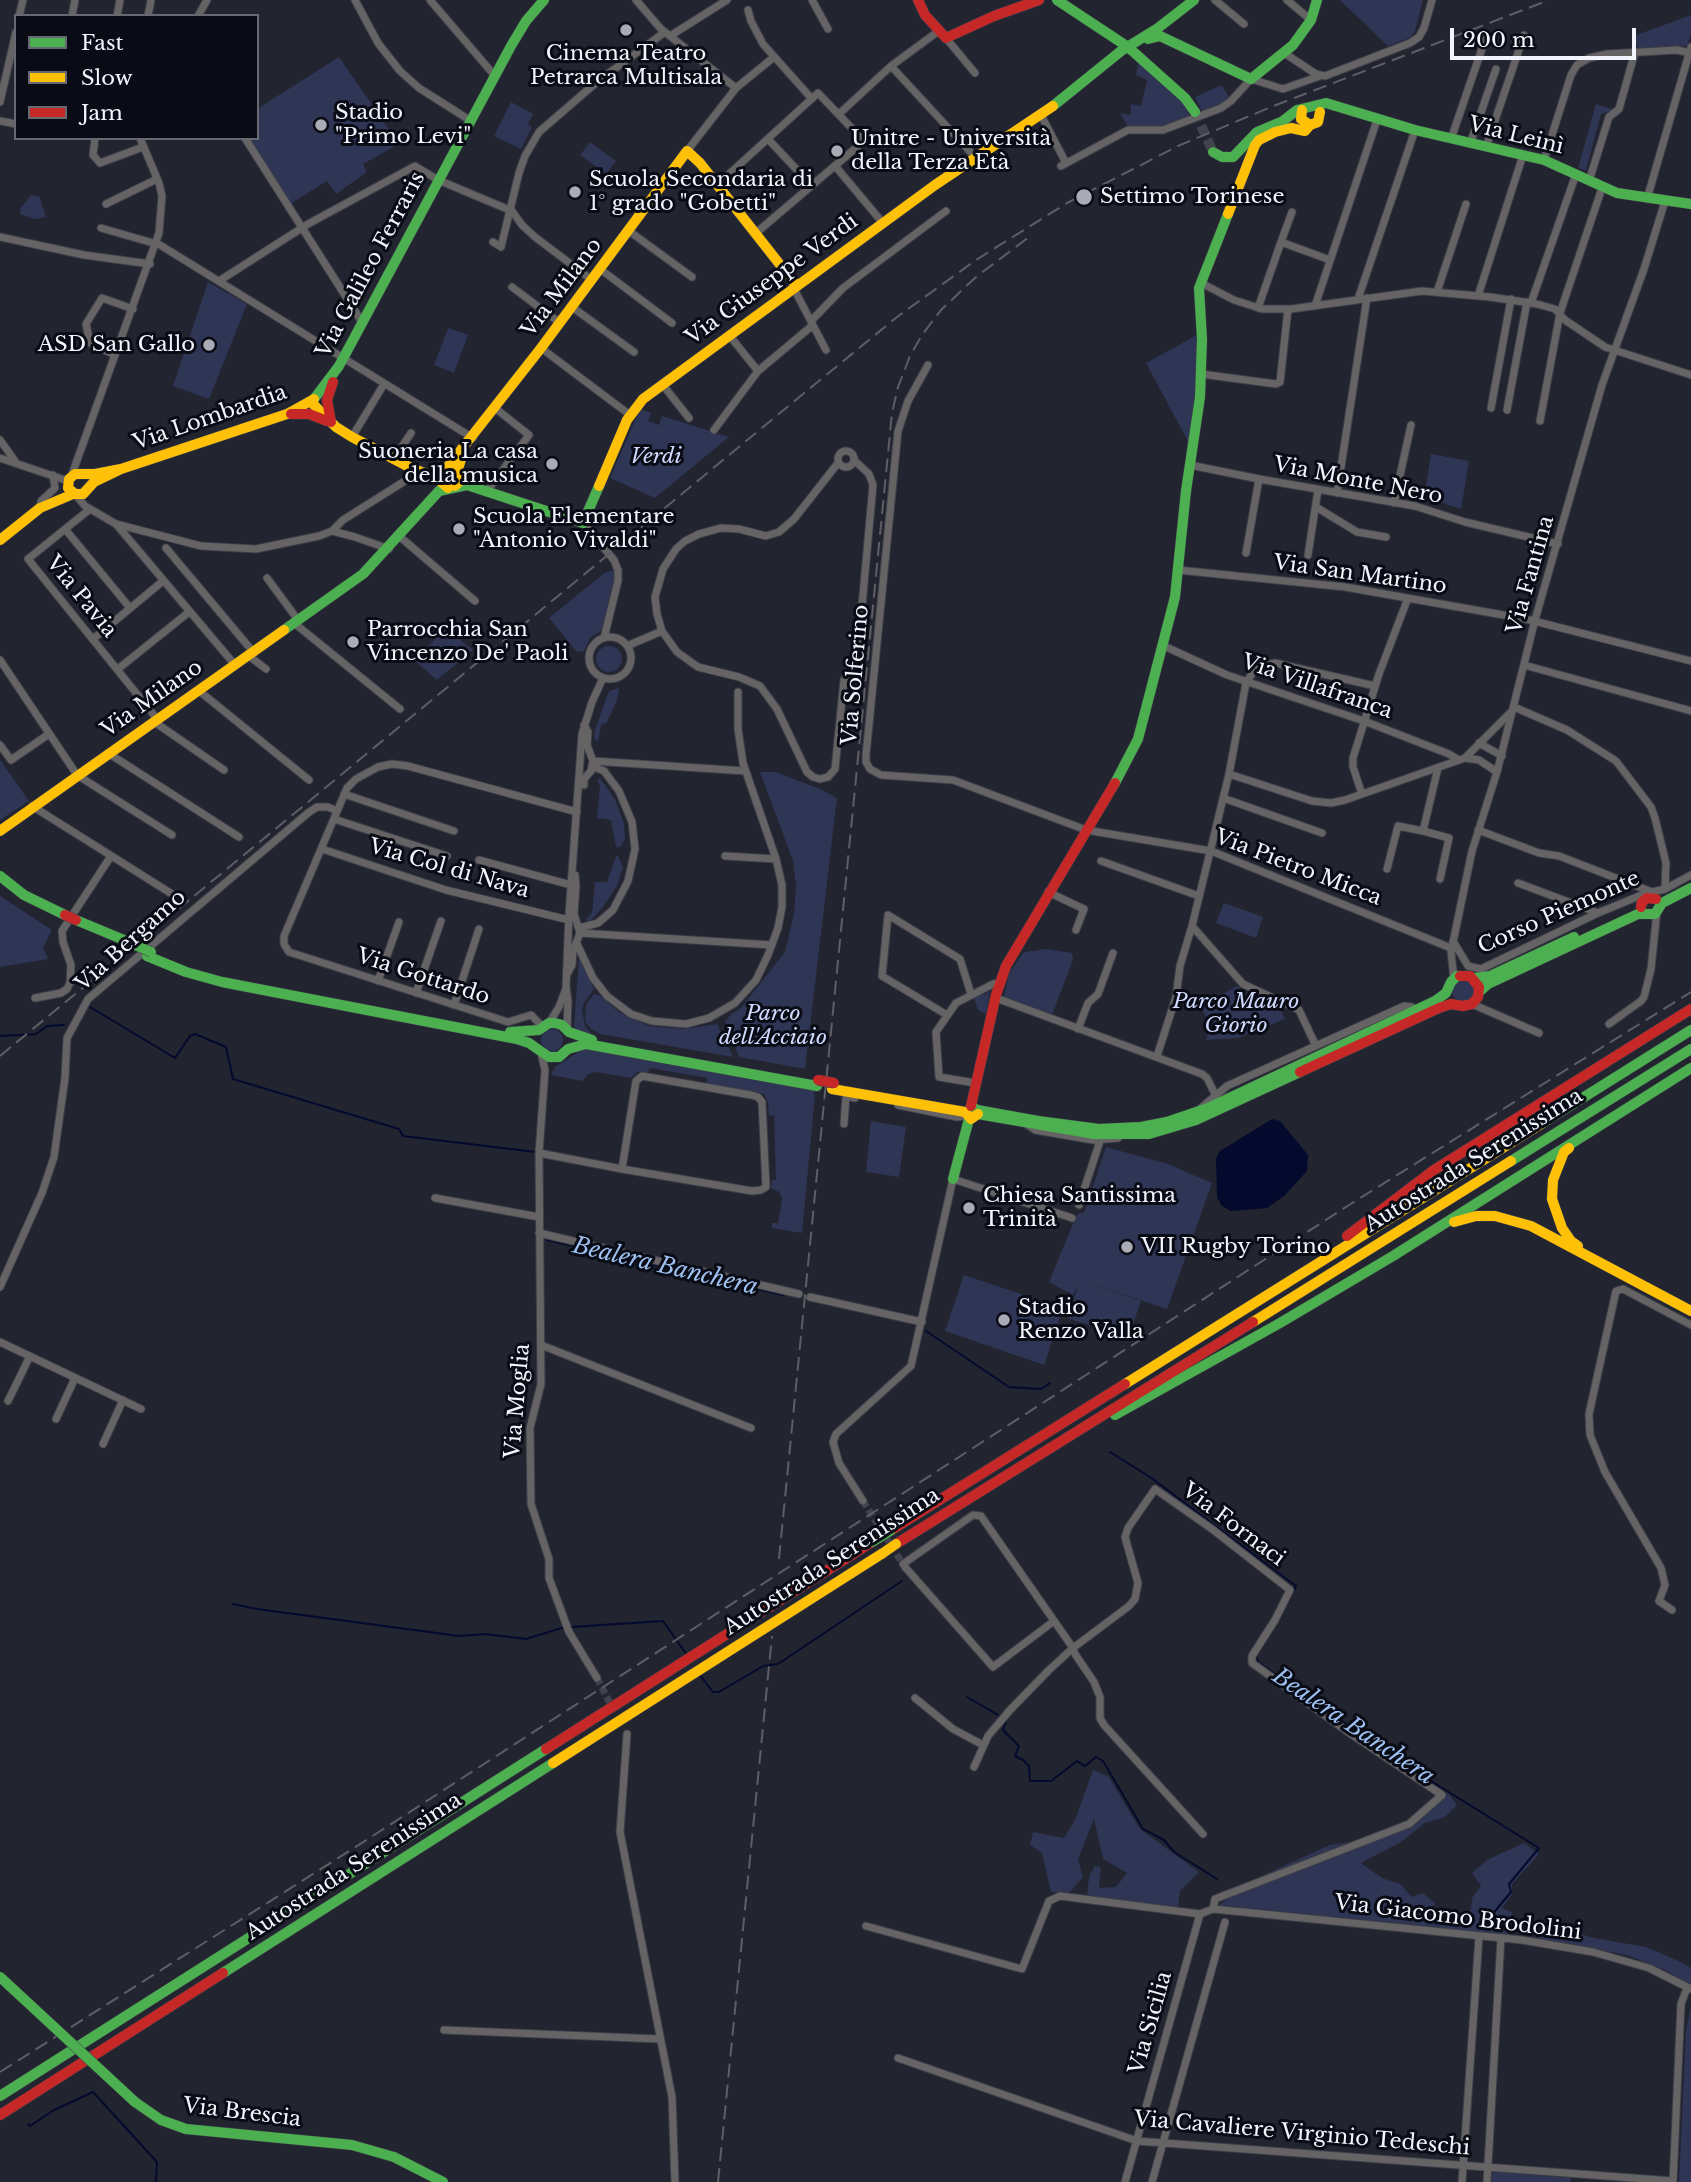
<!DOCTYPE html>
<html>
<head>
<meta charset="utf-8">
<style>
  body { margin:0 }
  #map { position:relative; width:1691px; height:2182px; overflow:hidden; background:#222430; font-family:"Libre Baskerville",serif }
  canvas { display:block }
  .legend { position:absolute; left:14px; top:14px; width:245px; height:126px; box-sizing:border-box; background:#090b15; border:2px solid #666972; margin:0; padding:9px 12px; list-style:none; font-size:21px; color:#f2f5fd }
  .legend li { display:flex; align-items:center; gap:14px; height:35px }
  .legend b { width:35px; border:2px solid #666972 }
  .scale { position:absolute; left:1450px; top:28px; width:186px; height:32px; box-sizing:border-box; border:4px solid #f2f5fd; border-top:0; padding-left:9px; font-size:21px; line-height:24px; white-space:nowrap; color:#f2f5fd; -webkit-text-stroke:5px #090b15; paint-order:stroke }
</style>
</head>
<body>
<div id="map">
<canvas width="1691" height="2182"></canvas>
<ul class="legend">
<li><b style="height:9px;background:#4caf50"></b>Fast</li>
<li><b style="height:9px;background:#ffc107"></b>Slow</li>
<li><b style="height:9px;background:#c62828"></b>Jam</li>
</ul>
<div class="scale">200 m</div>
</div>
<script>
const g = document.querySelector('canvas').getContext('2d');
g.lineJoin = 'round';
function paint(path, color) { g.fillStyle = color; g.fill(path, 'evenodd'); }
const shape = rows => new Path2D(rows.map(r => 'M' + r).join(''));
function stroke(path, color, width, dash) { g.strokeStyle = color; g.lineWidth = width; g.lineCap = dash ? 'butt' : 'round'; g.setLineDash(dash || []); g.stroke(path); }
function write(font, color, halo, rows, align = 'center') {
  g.font = font + ' "Libre Baskerville",serif'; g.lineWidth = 6; g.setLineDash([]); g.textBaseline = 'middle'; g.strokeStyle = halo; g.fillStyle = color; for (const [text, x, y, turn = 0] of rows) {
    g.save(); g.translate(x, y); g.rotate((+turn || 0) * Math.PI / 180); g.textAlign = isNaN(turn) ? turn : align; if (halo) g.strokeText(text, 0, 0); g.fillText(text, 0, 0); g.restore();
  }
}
const green = shape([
  [1340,0,1423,0,1415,31,1411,37,1388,46],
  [1691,15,1691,33,1687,46,1638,50,1634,36],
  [339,57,399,144,363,164,367,172,336,194,327,181,290,204,248,138,257,138,257,109],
  [1139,60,1182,101,1190,116,1155,130,1128,127,1120,113,1130,115,1131,104,1141,106,1147,80,1136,75],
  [1222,85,1230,99,1203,114,1195,97],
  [511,102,533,114,528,124,532,127,521,149,494,136],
  [1596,104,1615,110,1601,114,1586,170,1578,168],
  [590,142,616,161,606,174,580,155],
  [31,195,39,196,46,217,34,219,20,214,20,209],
  [208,282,247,304,209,399,173,386],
  [448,328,468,335,454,373,434,365],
  [1199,334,1191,447,1146,363],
  [640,409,651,413,648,421,659,425,662,416,729,437,655,498,610,478],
  [1431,454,1469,461,1461,509,1424,497],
  [613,570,615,582,601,631,591,637,583,652,576,651,549,618,603,574],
  [445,628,473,650,437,680,415,661],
  '596 659a13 13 0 1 1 26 0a13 13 0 1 1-26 0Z',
  [619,688,617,700,607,722,601,725,598,742,594,738,595,730,609,691],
  [0,760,29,801,0,820],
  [760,772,776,772,820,789,837,798,805,1069,739,1057,725,1022,731,1014,740,1009,785,952,794,913,796,885,793,861],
  [600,778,615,799,624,824,625,839,620,847,616,847,611,820,597,818,600,785,597,781],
  [616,856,618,856,623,867,617,886,603,907,588,923,586,919,592,913,595,882,607,882],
  [0,896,52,930,43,948,48,959,0,967],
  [1224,903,1263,917,1256,938,1216,923],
  [1047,949,1072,953,1073,960,1052,1015,1004,997,1009,973,1024,952],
  [579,957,594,989,584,1003,582,1010,585,1026,593,1035,579,1032,574,1026],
  '1452 991a11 11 0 1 1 22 0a11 11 0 1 1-22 0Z',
  [1237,986,1247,994,1280,1007,1285,1019,1238,1038,1206,1040,1211,1025,1200,1007],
  [990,992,986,1014,978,1010,974,998],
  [594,994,599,995,619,1012,649,1026,684,1029,717,1024,733,1057,600,1034,591,1029,585,1021,586,1005],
  '541 1040a11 11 0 1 1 22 0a11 11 0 1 1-22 0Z',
  [583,1049,607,1053,608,1051,817,1089,813,1094,815,1095,802,1233,772,1228,772,1223,778,1223,782,1199,779,1192,771,1188,772,1180,776,1180,774,1115,769,1116,768,1102,764,1094,707,1083,707,1078,650,1068,648,1072,637,1072,631,1078,595,1072,588,1074,583,1081,551,1075,555,1067],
  [871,1121,906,1127,899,1177,866,1172],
  [1106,1147,1168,1164,1212,1183,1167,1309,1080,1280,1141,1301,1132,1327,1122,1336,1067,1318,1078,1287,1073,1295,1049,1282,1077,1214,1084,1213],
  [964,1275,1063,1308,1044,1365,945,1331],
  [1093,1770,1108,1776,1140,1829,1199,1872,1180,1891,1178,1908,1087,1897,1089,1876,1095,1866,1101,1867,1099,1888,1116,1887,1127,1873,1103,1859,1094,1819,1078,1859,1083,1877,1069,1893,1051,1892,1042,1853,1030,1845,1033,1832,1064,1838,1075,1820],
  [1448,1793,1457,1805,1445,1817,1425,1823,1401,1842,1361,1863,1382,1878,1400,1884,1412,1897,1423,1893,1435,1903,1428,1916,1471,1910,1472,1898,1481,1886,1472,1873,1487,1860,1524,1843,1539,1854,1512,1884,1512,1894,1502,1908,1512,1912,1508,1935,1219,1905,1257,1878,1330,1845,1385,1837,1412,1827],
  [1553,1916,1571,1929,1589,1937,1646,1947,1674,1959,1691,1968,1691,1985,1665,1970,1627,1955,1546,1940,1529,1935,1529,1930],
  [1691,2007,1691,2182,1679,2182,1686,2031],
  [1497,2172,1571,2178,1570,2182,1492,2182,1492,2173]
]);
const water = shape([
  [1272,1119,1280,1121,1308,1155,1307,1171,1284,1196,1267,1208,1230,1211,1221,1205,1217,1196,1216,1158,1220,1151]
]);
const stream = shape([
  [90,1007,175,1058,190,1036,195,1034,226,1047,233,1079,399,1129,403,1136,536,1152],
  [0,1036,36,1034,47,1026,64,1025],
  [547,1240,783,1295],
  [926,1331,1009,1387,1041,1389,1050,1383],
  [1110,1452,1150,1477,1296,1586,1279,1620],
  [233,1604,257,1609,459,1636,485,1634,526,1639,565,1627],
  [1276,1625,1256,1656,1258,1662,1397,1760,1539,1848,1509,1884,1511,1892,1491,1916],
  [571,1627,663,1621,687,1655],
  [699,1674,713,1692,719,1692,763,1666,778,1664,902,1581],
  [967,1697,998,1715],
  [1006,1722,1003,1730,1019,1746,1015,1756,1023,1760,1029,1766,1030,1781,1051,1781,1077,1761,1085,1766,1096,1757,1103,1761,1143,1829,1164,1840,1174,1852,1217,1879],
  [28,2124,30,2126,54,2110,93,2092,157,2162,156,2182]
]);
const streetTunnel = shape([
  [863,1501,904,1566],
  [597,1678,613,1709]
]);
const secondaryTunnel = shape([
  [1195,112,1213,152]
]);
const street = shape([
  [355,0,378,43,400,71,419,88,471,121],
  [430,0,495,76],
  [636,0,661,29,736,88],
  [812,0,828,29],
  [1215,0,1244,24],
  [1287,0,1311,20],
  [748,10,751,21,763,44,812,99],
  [19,16,23,0],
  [72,16,75,0],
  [117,16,120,0],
  [148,16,151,0],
  [198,16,207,0],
  [670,36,727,0],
  [946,38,975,73],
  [1284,53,1316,74,1325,76,1410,43,1419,37,1424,28,1432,0],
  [891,66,975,157],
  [0,102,16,32],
  [839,114,891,66,940,30],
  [1041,115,1066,163],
  [0,121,16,124],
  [95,138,93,155,100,163,143,147],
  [245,138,362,322],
  [768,139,812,186],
  [1451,139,1485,40],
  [1470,144,1496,69],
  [1486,147,1524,35],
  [687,151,736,88,774,57],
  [1544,160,1571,75,1577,65,1589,58,1607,54,1677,50,1691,53],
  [1061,166,1128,130,1163,130,1221,108,1231,101,1251,79,1283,89,1320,76],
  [836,167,882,222],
  [1589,181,1609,117,1619,109,1635,52],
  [717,185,818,93,864,141,756,233],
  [1647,199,1691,47],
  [106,204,157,179],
  [1292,212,1281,242,1330,260],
  [101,228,160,245,473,438],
  [629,231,692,277],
  [0,237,84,255,150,264],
  [493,242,501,247,519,173,525,156,539,132,598,81,665,32],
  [600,269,672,323],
  [219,281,308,224,415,166,438,180,512,211,522,225,535,237,592,280],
  [1201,283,1234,300,1262,309,1291,309,1422,291,1490,297,1537,304,1555,309,1565,320,1605,347,1691,375],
  [512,287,560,323],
  [793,287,826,350],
  [1437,292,1466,204],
  [1478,296,1523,155],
  [1358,299,1415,130],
  [1531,303,1576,174],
  [1315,306,1377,120],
  [572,307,634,352],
  [1258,308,1281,242],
  [811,321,843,288,946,211],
  [541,348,630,415],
  [115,355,90,343,86,324,102,298,133,309],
  [928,365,908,401,898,431,866,755,866,762,870,769,881,775,953,780,1086,830,1211,851,1451,948],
  [758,371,813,325],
  [1201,374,1276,384,1280,382,1288,309],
  [662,384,689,418],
  [1491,408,1511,299],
  [1507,410,1527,302],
  [1540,421,1560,313,1602,188],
  [714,430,758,371,729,335],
  [352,437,384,384],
  [0,440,15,461],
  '838 459a8 8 0 1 1 16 0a8 8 0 1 1-16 0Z',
  [0,458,68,481],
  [394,459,411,433],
  [838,463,794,519,779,532,766,536,739,529,721,528,699,534,685,541,676,549,663,569,655,597,657,614,662,631,677,652,698,667,739,677,760,686,777,709,807,772,813,777,820,779,828,777,835,769,844,680,858,650,873,485,869,474,854,460],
  [1190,465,1259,479,1415,506,1465,522,1558,544],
  [71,477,159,233,162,196,159,183,140,138],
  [487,491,529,435,495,408],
  [1337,493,1367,298],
  [75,494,85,506,116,524,201,546,256,549,319,536,332,531,355,537,389,549],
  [1394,503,1411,425],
  [1316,507,1357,532,1386,537],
  [40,508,41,501,55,488,53,475],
  [90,509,28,559,157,719],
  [583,523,614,560,618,570,618,581,604,638],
  [116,524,235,665],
  [65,529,130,608],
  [332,531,343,520,408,479,416,470],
  [399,536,475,601],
  [166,548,254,653],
  [1246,553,1259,479],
  [1308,555,1318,490],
  [1178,570,1345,587,1526,619,1691,661],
  [267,578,298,620],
  [294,623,400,709],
  '589 658a21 21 0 1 1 42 0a21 21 0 1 1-42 0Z',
  [93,639,163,581],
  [627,646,662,631],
  [1164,646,1227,675,1364,721,1449,754,1459,760],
  [249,656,266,669],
  [0,660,77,775,172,835],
  [1524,665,1691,711],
  [118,669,189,612],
  [198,690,309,780],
  [1514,707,1567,730,1616,761,1651,807,1655,818,1666,863,1665,889],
  [153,721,224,770],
  [584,725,588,732,587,745,593,761,591,771,584,779,584,785],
  [1479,743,1502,756],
  [0,745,11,760,49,734],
  [108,753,239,837],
  [1465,758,1512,711],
  [593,761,745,771],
  [1229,774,1312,801,1331,803,1345,800,1465,758,1479,760,1497,772],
  [344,794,454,831],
  [1362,794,1353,767,1353,758,1379,674,1408,598],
  [1223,798,1322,833],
  [32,806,172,894],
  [334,819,447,856],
  [1478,830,1539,853,1559,856,1652,892],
  [1423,831,1449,838,1440,879],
  [322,849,446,890,569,920],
  [725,856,776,859],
  [479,860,571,885],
  [1101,861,1199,896],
  [1387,869,1398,826,1423,831,1438,768],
  [1518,883,1598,913],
  [1048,892,1084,909,1076,930],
  [579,928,598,923,613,910,628,881,635,849,632,822,619,791,604,771,592,766],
  [580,933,772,945],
  [1453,941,1468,966,1481,969,1598,913,1644,894,1665,889,1691,875],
  [577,944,593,978,607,996,631,1014,652,1021,686,1024,709,1018,735,1003,756,980,768,955,778,928,782,907,782,885,776,859,743,763,738,729,738,692],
  [567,974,572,965,573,951,580,933,574,914,576,886,575,875],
  [1454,979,1451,952,1472,851,1497,772,1535,620,1602,385,1644,269,1665,201],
  [378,981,399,922],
  [416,993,441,921],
  [35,998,61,993,67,989,70,983,71,965,63,942,62,931,111,856],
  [996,998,1202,1074,1207,1078,1216,1096],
  [1472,1004,1539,1033],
  [454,1005,479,929],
  [947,1015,882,976,888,915,960,959,971,994],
  [549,1023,559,1007,565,991],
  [1609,1024,1641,1001,1644,997,1651,969,1657,911],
  [542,1026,531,1015,508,1022,289,952,284,944,284,936,347,788,356,779,378,767,392,764,408,766,577,812],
  [567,1029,568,1001,566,987,569,914,582,734,592,702,603,678],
  [1078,1029,1088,1003,1098,994,1113,953],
  [1316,1046,1299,1010,1243,984,1192,926,1229,774,1246,683,1253,672,1262,666,1275,663,1375,686],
  [541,1053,545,1070,539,1153,541,1384,530,1428,531,1504,549,1559,549,1578,569,1632,597,1678],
  [1157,1056,1176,997,1180,966,1192,926],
  [975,1083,939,1077,936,1032,956,1003,993,984,999,983],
  [898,1105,957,1117,965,1116],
  [1201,1108,1227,1086,1404,1006,1412,1007,1415,1011],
  [1025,1123,1035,1130,1093,1140,1118,1138],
  [844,1124,846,1096,855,1098],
  [539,1153,622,1169,752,1191,761,1190,766,1187,762,1102,758,1097,751,1095,642,1076,636,1081,622,1169],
  [435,1198,539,1217],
  [1079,1205,1100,1141],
  [539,1233,799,1294],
  [0,1287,42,1193,54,1157,65,1078,67,1038,88,999,308,813,317,807,328,807,337,811],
  [810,1297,922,1322],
  [0,1342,141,1409],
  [541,1345,751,1428],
  [8,1401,30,1356],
  [56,1419,75,1378],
  [103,1444,123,1400],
  [863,1501,839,1463,833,1442,836,1434,911,1366,953,1179,1072,1218],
  [903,1564,973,1515,981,1516,1073,1648,1075,1654,1094,1682,1100,1697,1100,1718,1104,1725,1203,1834],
  [905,1567,993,1667,1054,1621],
  [1672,1610,1659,1601,1665,1585,1661,1568,1605,1472,1590,1435,1589,1414,1616,1291,1623,1289,1691,1325],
  [915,1698,953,1729,983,1745],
  [627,1734,620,1832,672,2097,675,2182],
  [974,1767,988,1736,1010,1710,1049,1670,1073,1648,1129,1606,1135,1599,1138,1583,1125,1537,1128,1528,1155,1489,1212,1529,1290,1590,1275,1620,1252,1656,1252,1663,1348,1732,1442,1795,1409,1824,1215,1899,1213,1909],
  [866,1926,1022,1969,1049,1901,1060,1896,1200,1914,1213,1909,1522,1940,1593,1952,1649,1968,1691,1989],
  [444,2030,659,2039],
  [898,2058,1137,2141,1673,2181],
  [1125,2182,1200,1914],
  [1152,2182,1225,1922],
  [1462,2182,1479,1937],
  [1487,2182,1501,1938],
  [1673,2182,1681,2004,1687,1988]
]);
const fast = shape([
  [1057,0,1128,47,1185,98,1195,112],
  [1148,39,1160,36,1251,79,1293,45,1311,20,1317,0],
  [1053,106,1121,51,1158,28,1194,0],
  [1213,152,1222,157,1233,157,1257,132,1283,121,1297,110,1326,103,1415,130,1544,160,1617,193,1691,204],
  [314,399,339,366,511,46,526,21,544,0],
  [284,630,363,574,439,491,467,485,583,523,599,486],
  [1115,783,1138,739,1175,597,1186,491,1200,397,1202,339,1199,288,1228,214],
  [0,876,24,895,65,915],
  [76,920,124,940],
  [147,956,186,972,222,982,517,1039,529,1043,549,1057,559,1057,568,1049,586,1044,817,1086],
  [1474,978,1490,976,1574,937],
  [1479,992,1488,984,1638,914,1655,914,1662,903,1691,888],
  [510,1032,539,1030,549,1023,555,1023,562,1025,569,1032,592,1040],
  [971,1106,977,1110,1038,1121,1099,1129,1141,1127,1167,1122,1208,1108,1435,1001,1446,993,1451,982,1457,976,1460,976],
  [978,1114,1094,1134,1149,1134,1196,1120,1300,1072],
  [1541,1124,1691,1030],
  [1511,1161,1691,1049],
  [953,1179,969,1119],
  [1115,1415,1280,1323,1393,1256,1691,1068],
  [223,1973,553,1763],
  [0,2096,546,1749],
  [135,2102,161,2120,186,2129,352,2145,394,2157,443,2182]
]);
const slow = shape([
  [1302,110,1301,119,1310,125,1318,122,1320,112],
  [1228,214,1255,145,1259,140,1275,132,1291,128,1305,131,1310,125],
  [311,402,336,427,352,437,411,468,440,479],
  [121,469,95,474,75,474,69,479,68,488,75,494,83,494,94,482,121,469,287,414,314,399],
  [455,486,459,482,458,469,462,456],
  [599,486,627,420,643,399,935,185,1053,106],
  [448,488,441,482,442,474,541,348,687,151,700,163,796,285],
  [0,540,40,508,73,494],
  [0,831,284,630],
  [832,1089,965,1112,971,1119,978,1114],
  [1569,1148,1564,1152,1553,1180,1552,1199,1562,1228,1571,1241,1578,1246],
  [1454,1222,1476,1216,1495,1216,1531,1226,1691,1311],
  [1253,1322,1511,1161],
  [1125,1384,1541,1124],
  [553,1763,883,1553]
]);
const jam = shape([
  [918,0,925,15,946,38,994,16,1039,0],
  [291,414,309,414,327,421],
  [331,422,327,400,333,382],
  [1641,907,1642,902,1647,898,1656,899],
  [1300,1072,1439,1008,1451,1004,1463,1006,1472,1004,1478,997,1479,987,1470,976,1460,976],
  [971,1106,996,995,1006,966,1115,783],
  [1347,1236,1434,1170,1691,1009],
  [890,1531,1125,1384],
  [896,1544,1253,1322],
  [546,1749,872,1542],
  [0,2115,223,1973]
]);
const rail = shape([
  [0,1056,814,385,897,317,976,260,1067,203,1178,146,1271,107,1549,0],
  [779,1559,892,413,898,387,910,356,922,335,941,310,976,277,1029,237],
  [0,2072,354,1848,1349,1205,1691,992],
  [718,2182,772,1636]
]);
const fastBridge = shape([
  [124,940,151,952],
  [872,1542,890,1531],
  [0,1977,135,2102]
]);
const slowBridge = shape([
  [883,1553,896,1544]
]);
const jamBridge = shape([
  [65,915,76,920],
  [818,1080,834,1083]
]);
const markers = [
  [626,30,7,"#a9acb5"],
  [321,125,7,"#a9acb5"],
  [837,151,7,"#a9acb5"],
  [575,192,7,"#a9acb5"],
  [1084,197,9,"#a9acb5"],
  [209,345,7,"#a9acb5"],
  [552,464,7,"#a9acb5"],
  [459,529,7,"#a9acb5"],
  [353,642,7,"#a9acb5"],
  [969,1208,7,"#a9acb5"],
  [1127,1247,7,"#a9acb5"],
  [1004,1320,7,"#a9acb5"]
];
const poiNames = [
  ["Cinema Teatro",626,54,"center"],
  ["Petrarca Multisala",626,78,"center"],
  ["Stadio",335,113],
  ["\"Primo Levi\"",335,137],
  ["Unitre - Università",851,139],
  ["della Terza Età",851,163],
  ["Scuola Secondaria di",589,180],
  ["1° grado \"Gobetti\"",589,204],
  ["Settimo Torinese",1100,197],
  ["ASD San Gallo",195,345,"right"],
  ["Suoneria La casa",538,452,"right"],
  ["della musica",538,476,"right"],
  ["Scuola Elementare",473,517],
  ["\"Antonio Vivaldi\"",473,541],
  ["Parrocchia San",367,630],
  ["Vincenzo De' Paoli",367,654],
  ["Chiesa Santissima",983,1196],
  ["Trinità",983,1220],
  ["VII Rugby Torino",1141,1247],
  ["Stadio",1018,1308],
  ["Renzo Valla",1018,1332]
];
const streetNames = [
  ["Via Leinì",1516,136,14],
  ["Via Galileo Ferraris",371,265,-62],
  ["Via Giuseppe Verdi",772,280,-36],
  ["Via Milano",562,288,-53],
  ["Via Lombardia",210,418,-19],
  ["Via Monte Nero",1358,481,11],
  ["Via San Martino",1360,575,8],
  ["Via Fantina",1531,575,-74],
  ["Via Pavia",81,597,51],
  ["Via Solferino",856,675,-85],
  ["Via Villafranca",1317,687,19],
  ["Via Milano",152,699,-35],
  ["Via Pietro Micca",1298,868,21],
  ["Via Col di Nava",449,869,16],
  ["Corso Piemonte",1559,913,-24],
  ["Via Bergamo",131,941,-42],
  ["Via Gottardo",423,977,18],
  ["Autostrada Serenissima",1474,1161,-32],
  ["Via Moglia",518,1401,-85],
  ["Via Fornaci",1233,1525,37],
  ["Autostrada Serenissima",832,1562,-33],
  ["Autostrada Serenissima",354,1867,-33],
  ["Via Giacomo Brodolini",1458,1918,7],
  ["Via Sicilia",1151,2023,-74],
  ["Via Brescia",242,2113,7],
  ["Via Cavaliere Virginio Tedeschi",1302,2134,5]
];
const parkNames = [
  ["Verdi",656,457],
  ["Parco Mauro",1236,1002],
  ["Giorio",1236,1026],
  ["Parco",773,1014],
  ["dell'Acciaio",773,1038]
];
const waterNames = [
  ["Bealera Banchera",665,1267,13],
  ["Bealera Banchera",1353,1727,34]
];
paint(green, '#2e3555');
paint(water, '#030a2d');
stroke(stream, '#030a2d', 2);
stroke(streetTunnel, '#41434f', 7, [7, 3.5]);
stroke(secondaryTunnel, '#41434f', 10, [10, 5]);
stroke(street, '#3c3e48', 9);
stroke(fast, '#3c3e48', 11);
stroke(slow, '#3c3e48', 11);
stroke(jam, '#3c3e48', 11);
stroke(street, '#666365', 7);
stroke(fast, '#4caf50', 10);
stroke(slow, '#ffc107', 10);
stroke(jam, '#c62828', 10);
stroke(rail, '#5e5e64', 2, [14, 7]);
stroke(fastBridge, '#3c3e48', 11, []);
stroke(slowBridge, '#3c3e48', 11, []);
stroke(jamBridge, '#3c3e48', 11, []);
stroke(fastBridge, '#4caf50', 10);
stroke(slowBridge, '#ffc107', 10);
stroke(jamBridge, '#c62828', 10);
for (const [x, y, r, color] of markers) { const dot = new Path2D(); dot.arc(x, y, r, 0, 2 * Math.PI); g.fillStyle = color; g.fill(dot); stroke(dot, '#090b15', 2.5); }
write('21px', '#f2f5fd', '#090b15', poiNames, 'left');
write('21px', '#f2f5fd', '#090b15', streetNames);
write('italic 21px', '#cfd9fe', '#090b15', parkNames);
write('italic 23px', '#9ec0f1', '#090b15', waterNames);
</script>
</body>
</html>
